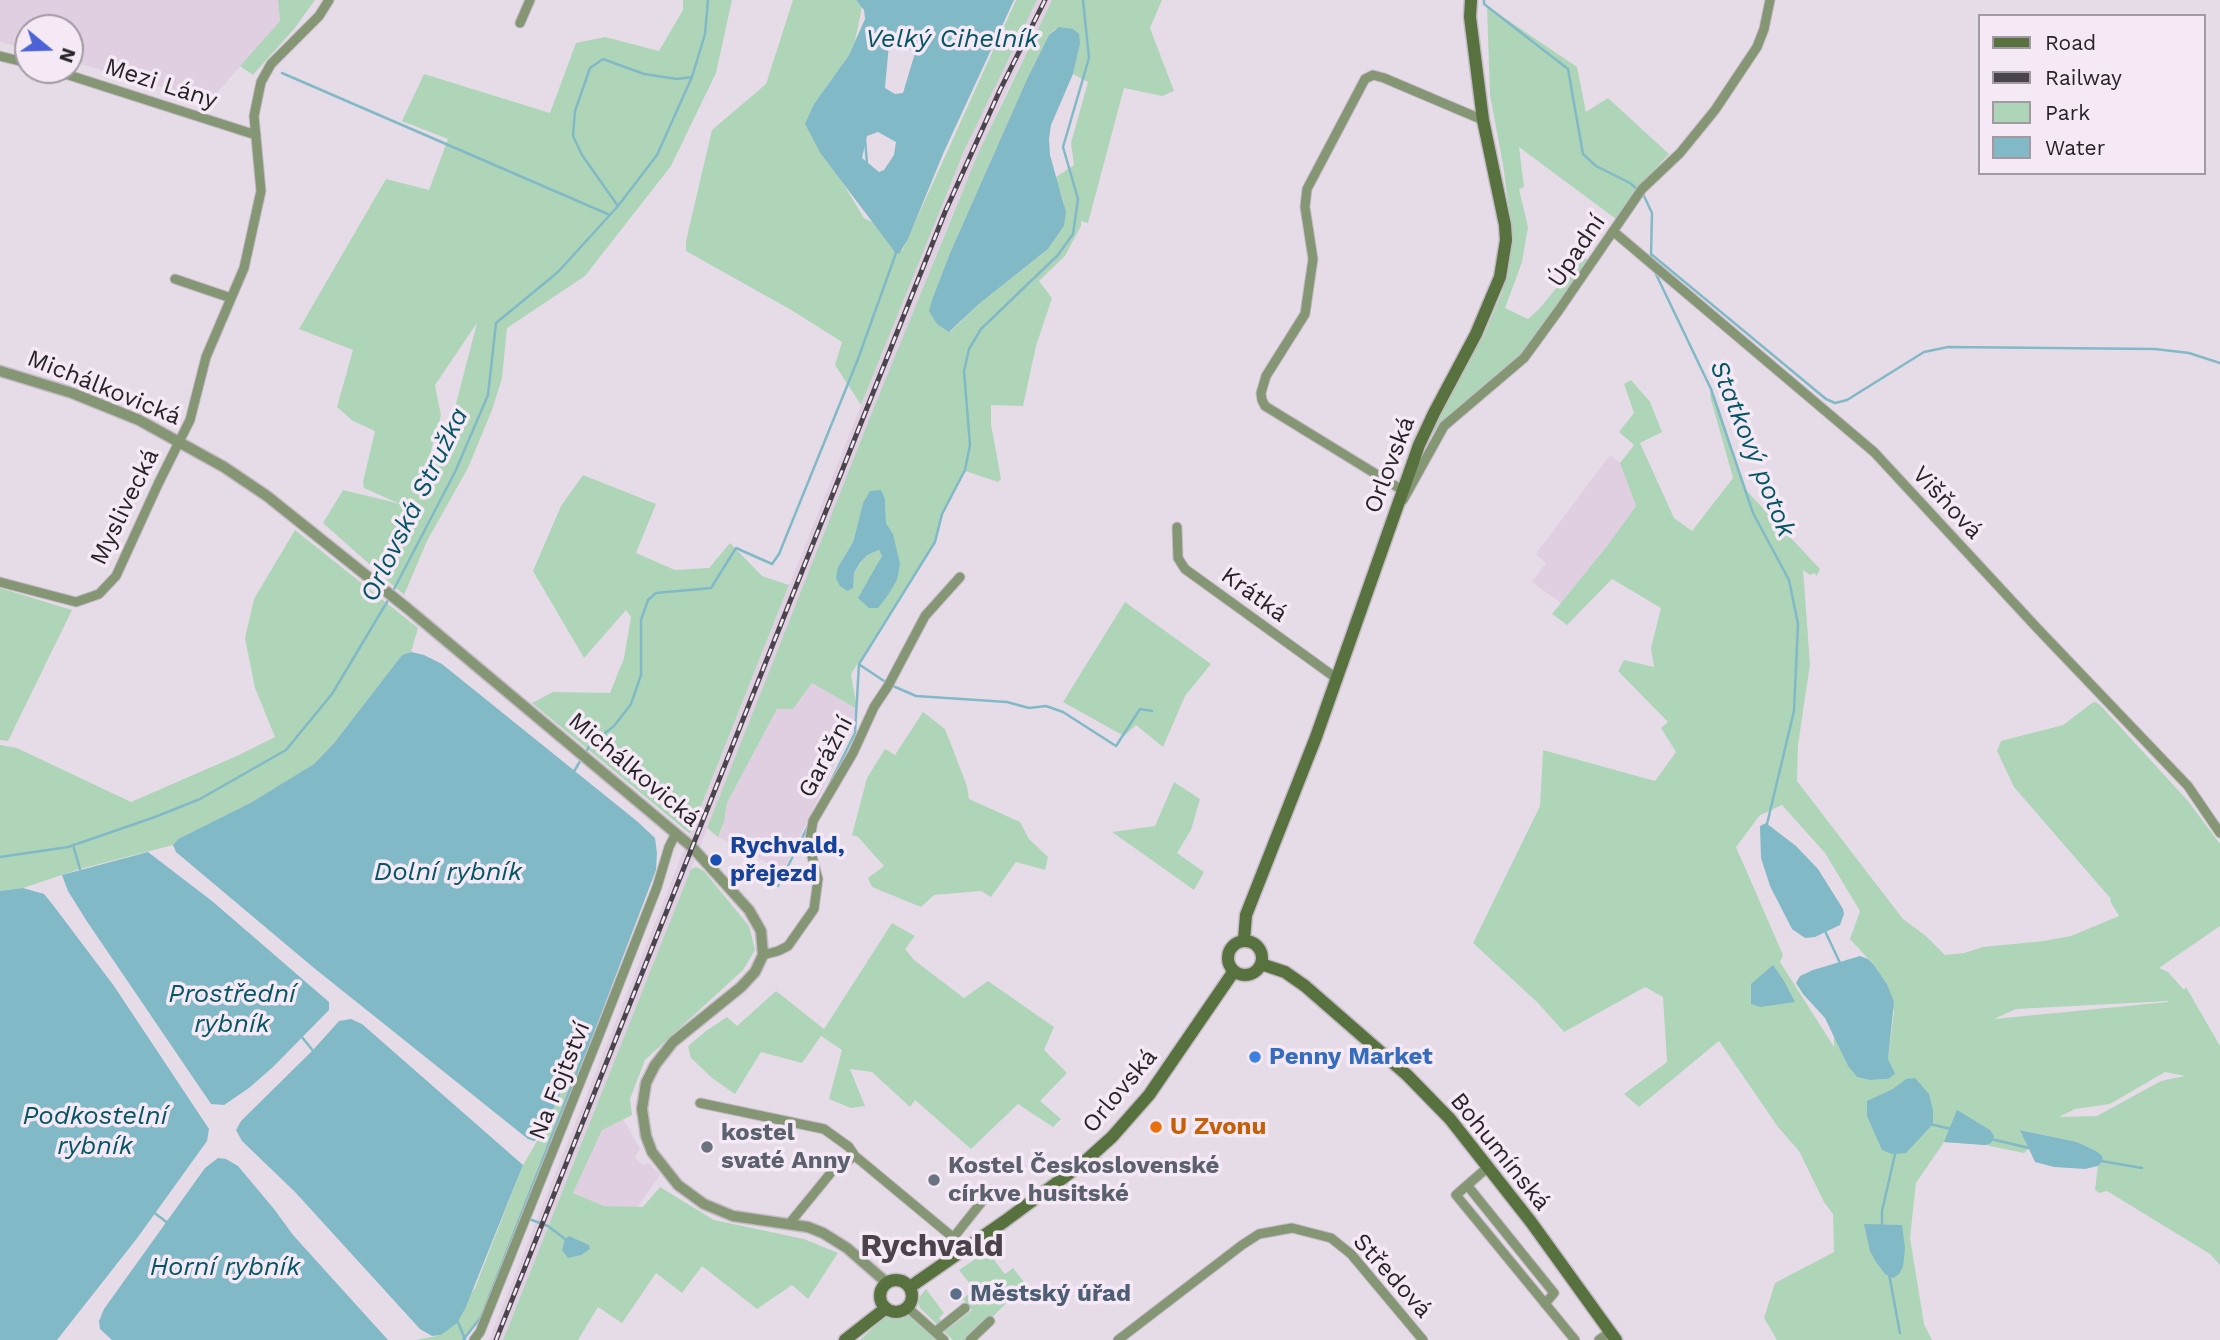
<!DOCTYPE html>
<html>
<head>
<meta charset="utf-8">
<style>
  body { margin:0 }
  #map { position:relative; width:2220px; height:1340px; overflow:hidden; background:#e6dce8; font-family:"Work Sans",sans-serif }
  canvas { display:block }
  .legend { position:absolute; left:1978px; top:14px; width:228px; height:161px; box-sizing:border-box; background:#f4e9f5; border:2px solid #a29aa3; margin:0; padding:9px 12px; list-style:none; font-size:21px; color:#272328 }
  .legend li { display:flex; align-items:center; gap:14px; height:35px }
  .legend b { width:35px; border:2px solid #a29aa3 }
  .north { position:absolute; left:14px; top:14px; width:70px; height:70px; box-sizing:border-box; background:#f4e9f5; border:2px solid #a29aa3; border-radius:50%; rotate:109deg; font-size:19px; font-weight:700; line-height:28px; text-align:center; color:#272328 }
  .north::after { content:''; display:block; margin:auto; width:24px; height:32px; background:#4b61d5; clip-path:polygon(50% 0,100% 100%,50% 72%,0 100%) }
</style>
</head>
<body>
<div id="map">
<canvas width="2220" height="1340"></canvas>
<ul class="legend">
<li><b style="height:9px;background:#58723f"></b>Road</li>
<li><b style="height:9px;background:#4a454c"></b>Railway</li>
<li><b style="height:19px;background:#afd5b9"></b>Park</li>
<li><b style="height:19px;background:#82b9c7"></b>Water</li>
</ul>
<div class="north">N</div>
</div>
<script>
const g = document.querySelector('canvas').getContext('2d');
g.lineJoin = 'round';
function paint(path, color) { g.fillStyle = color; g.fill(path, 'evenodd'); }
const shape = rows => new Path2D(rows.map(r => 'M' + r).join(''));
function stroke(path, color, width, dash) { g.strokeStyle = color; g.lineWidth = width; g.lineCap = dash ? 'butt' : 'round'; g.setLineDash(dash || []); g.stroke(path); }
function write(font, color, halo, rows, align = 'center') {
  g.font = font + ' "Work Sans",sans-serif'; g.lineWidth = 7; g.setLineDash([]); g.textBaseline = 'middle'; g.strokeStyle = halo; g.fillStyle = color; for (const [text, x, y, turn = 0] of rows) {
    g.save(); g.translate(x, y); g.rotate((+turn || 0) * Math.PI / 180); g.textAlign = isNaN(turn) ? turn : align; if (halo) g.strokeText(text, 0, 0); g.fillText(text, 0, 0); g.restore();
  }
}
const built = shape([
  [0,0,278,0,280,21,210,101,70,61,70,28,28,28,28,49,0,42],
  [1037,0,1052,0,1006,93,952,215,503,1340,489,1340,939,209,993,87],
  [1610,455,1620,463,1636,506,1607,546,1561,603,1532,582,1546,563,1536,554],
  [812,683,857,709,844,745,783,871,718,837,724,822,727,803,777,709,793,709],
  [623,1119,640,1149,635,1157,642,1165,649,1163,660,1175,637,1208,604,1206,573,1193,602,1129]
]);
const green = shape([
  [278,0,315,0,294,29,253,75,240,66,280,21],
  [683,0,732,0,716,73,671,166,585,276,507,328,502,378,492,410,468,468,427,541,404,595,323,523,343,490,409,506,413,499,398,503,364,488,363,482,375,431,353,421,337,407,353,350,299,329,386,179,429,190,448,139,402,121,424,74,550,113,576,43,605,37,659,51,683,10],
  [477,323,445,446,434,463,431,450,441,416,435,385],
  [793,0,856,0,862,7,855,41,849,55,814,104,821,154,841,180,864,218,874,223,902,251,1016,0,1037,0,964,151,861,405,835,365,842,342,793,311,686,251,686,241,712,130,766,84],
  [1052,0,1162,0,1150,28,1174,91,1162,96,1124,88,1088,223,1081,221,1081,226,1065,256,1039,281,1052,298,1036,346,1023,406,991,405,991,424,1001,479,998,482,965,471,944,512,934,542,851,674,857,709,812,683,793,709,777,709,727,803,724,822,718,837,707,828,873,410,977,156],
  [1055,29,1080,44,1073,74,1088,82,1071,143,1074,165,1056,177,1064,203,1064,226,1048,249,979,304,950,332,933,297,950,253,1027,79,1049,35],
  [885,499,886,523,893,534,861,602,882,555,879,550,866,555,854,573,853,579,838,567,853,542,863,503],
  [1487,6,1577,67,1586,112,1608,98,1669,154,1645,180,1616,219,1519,147,1524,187,1519,189,1528,227,1522,262,1505,308,1528,319,1539,309,1582,257,1588,260,1545,324,1522,353,1455,410,1431,435,1457,381,1484,335,1503,290,1513,239,1503,165,1490,95],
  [1631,380,1650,402,1662,432,1640,443,1674,518,1692,531,1733,478,1710,396,1711,389,1719,408,1745,489,1820,569,1817,576,1814,573,1810,575,1803,570,1810,664,1798,745,1797,781,1903,919,1926,936,1945,955,1964,953,1983,947,2044,941,2071,936,2119,916,2110,901,2111,899,2014,787,1997,751,2001,741,2063,725,2092,703,2096,702,2101,706,2188,801,2220,844,2220,926,2159,968,2168,972,2184,990,2186,987,2220,1046,2220,1265,2210,1254,2107,1191,2099,1193,2095,1190,2098,1166,2103,1161,2096,1151,2077,1142,2021,1130,2029,1148,2024,1153,1985,1145,1944,1142,1916,1183,1910,1238,1924,1324,1932,1340,1777,1340,1764,1318,1775,1283,1834,1252,1833,1214,1824,1202,1799,1151,1778,1127,1719,1041,1639,1107,1624,1094,1667,1062,1663,997,1645,987,1564,1032,1538,1003,1473,943,1540,806,1543,750,1655,781,1676,752,1661,728,1668,722,1618,671,1624,660,1654,667,1651,648,1661,608,1612,579,1567,625,1552,614,1607,546,1636,506,1620,463,1634,445,1619,432,1634,413,1624,384],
  [1782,805,1825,853,1860,911,1850,939,1874,965,1887,984,1894,1011,1888,1059,1888,1079,1870,1080,1857,1076,1848,1066,1834,1034,1834,1047,1780,962,1783,955,1736,847,1760,815],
  [2168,1001,2168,1002,1994,1019,2016,1009],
  [2165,1072,2185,1076,2161,1081,2097,1116,2059,1117,2075,1109,2110,1104],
  [583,475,656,504,636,553,675,570,709,568,730,543,762,576,789,585,690,834,532,703,553,692,610,693,624,658,631,617,626,610,584,658,533,571,561,506],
  [295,530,418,628,411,652,402,655,334,743,314,764,291,779,252,802,178,839,173,845,80,869,23,888,0,891,0,745,17,748,131,802,239,755,275,737,255,688,245,638,254,599],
  [0,588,72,610,8,741,0,740],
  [1125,602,1211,664,1185,696,1163,747,1136,725,1124,736,1063,702],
  [923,712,945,729,967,786,969,799,1020,822,1029,839,1048,857,1045,870,1016,862,991,897,981,891,934,895,921,907,872,887,868,878,884,866,858,837,852,835,867,778,885,749,895,755],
  [1174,782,1200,799,1191,830,1177,853,1204,872,1194,890,1112,832,1155,826],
  [696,867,704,871,749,926,755,950,743,970,645,1060,630,1099,632,1115,602,1130,573,1193,604,1206,643,1207,660,1187,714,1220,804,1239,838,1253,808,1299,792,1285,757,1309,702,1266,682,1293,656,1273,622,1323,598,1307,578,1340,503,1340,691,869],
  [892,923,915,936,905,949,914,960,964,998,988,981,1054,1027,1044,1050,1067,1073,1040,1101,1061,1119,1053,1127,1018,1104,971,1149,915,1100,910,1107,872,1072,850,1069,865,1106,851,1108,829,1099,842,1050,821,1036,802,1063,761,1052,735,1094,712,1078,691,1058,688,1046,706,1031,727,1017,737,1026,776,991,824,1029],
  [587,1051,481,1317,463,1340,416,1340,441,1335,475,1288,523,1165,543,1131,571,1071],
  [987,1251,1005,1274,1013,1268,1032,1292,1023,1302,1015,1294,970,1340,953,1340,920,1308,918,1302,921,1295,926,1289,944,1313,939,1318,949,1328,972,1310,963,1299,974,1289,959,1270],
  [908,1314,937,1340,860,1340,887,1315,899,1317]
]);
const water = shape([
  [856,0,1014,0,943,154,908,239,899,254,895,252,821,154,805,124,814,104,849,55,865,19,864,10],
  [894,36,915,53,903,93,895,94,885,88,889,44],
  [878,132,896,142,894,155,884,170,879,172,862,158,867,136],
  [1059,27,1073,29,1079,34,1080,44,1073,74,1051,125,1049,139,1050,155,1066,212,1064,226,1048,249,979,304,949,332,937,324,929,311,933,297,950,253,1027,79,1049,35],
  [881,490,885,499,886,523,893,534,900,564,897,580,888,595,878,608,869,608,858,598,882,556,879,550,867,555,860,563,854,573,853,588,847,591,840,586,836,578,838,567,853,542,863,503,870,491],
  [411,652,424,655,442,664,638,822,655,838,657,853,656,870,587,1051,571,1071,543,1131,538,1139,534,1141,528,1139,314,968,176,852,173,845,178,839,252,802,314,764,334,743,402,655],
  [1766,823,1796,846,1818,869,1843,909,1844,914,1840,925,1815,937,1805,938,1792,929,1770,886,1761,858,1760,826],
  [148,852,212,901,329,1002,329,1010,273,1067,249,1088,224,1105,211,1104,86,920,68,891,62,875],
  [23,888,44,894,53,905,114,986,209,1129,207,1141,138,1237,57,1340,0,1340,0,891],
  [1860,956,1868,959,1874,965,1887,984,1894,1002,1888,1059,1895,1074,1888,1079,1870,1080,1857,1077,1848,1066,1825,1018,1803,994,1796,983,1800,976,1813,970],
  [1773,965,1784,981,1795,1002,1760,1007,1751,1004,1751,984],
  [351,1019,362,1024,523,1165,465,1309,457,1323,441,1335,432,1336,420,1329,295,1192,242,1141,236,1130,241,1121,313,1050,339,1021],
  [1915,1078,1929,1094,1933,1111,1933,1124,1906,1153,1892,1154,1882,1150,1867,1116,1867,1101,1893,1089,1906,1079],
  [1957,1110,1990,1130,1994,1136,1991,1143,1985,1145,1944,1142],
  [2020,1130,2077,1142,2096,1151,2102,1156,2103,1161,2098,1166,2085,1169,2054,1167,2035,1162],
  [218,1158,226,1159,238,1166,274,1209,293,1235,388,1340,112,1340,100,1329,99,1321,104,1309,205,1168],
  [1864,1224,1902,1225,1905,1248,1903,1267,1899,1274,1893,1278,1885,1274,1876,1262,1870,1251],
  [569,1236,589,1245,590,1249,581,1255,568,1258,562,1250,565,1239]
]);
const stream = shape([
  [1484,0,1484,4,1568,69,1583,154,1596,166,1630,183,1638,190],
  [282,73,610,215],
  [865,139,867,164],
  [1643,194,1652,213,1651,256],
  [618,206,657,155,692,77],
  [1651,254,1826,399,1835,403,1847,400,1924,352,1948,347,2155,349,2189,353,2220,363],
  [1654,270,1711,389,1753,513,1789,580,1798,624,1794,711,1767,824],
  [393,591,455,472,488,395,496,323,558,272,618,206,582,155,573,136,575,111,590,68,603,59,644,74,677,79,692,77,705,34,708,0],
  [860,665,887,683],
  [893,686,916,696,1007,702,1029,708,1046,706,1063,712,1116,746,1140,709,1152,711],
  [586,752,590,745,614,726,631,704,641,675,641,620,648,600,656,593,711,588,736,548,772,564,779,554,858,359,896,253,895,250],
  [573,773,582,758],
  [827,789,855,733,859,664,935,542,942,514,965,470,970,445,964,371,969,349,981,329,1058,255,1073,234,1078,199,1063,147,1089,58,1083,0],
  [73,845,80,869],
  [0,857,68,847,155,817,200,799,286,750,332,694,390,597],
  [778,886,808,826],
  [1825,931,1840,963],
  [301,1036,314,1052],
  [1930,1124,1951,1129],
  [1991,1139,2029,1148],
  [2101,1161,2142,1168],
  [152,1211,169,1224],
  [529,1219,548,1226,565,1239],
  [1882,1226,1882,1211,1896,1150],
  [1889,1274,1900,1333],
  [457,1320,465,1339],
  [463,1340,481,1317,586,1049]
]);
const minor = shape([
  [520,23,530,0],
  [0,56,28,63],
  [53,70,256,135],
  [1614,232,1874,452,2038,629,2188,786,2220,833],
  [175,279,231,298],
  [1402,490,1265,406,1262,400,1261,393,1266,376,1305,314,1313,259,1305,207,1307,189,1365,79,1373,75,1384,78,1483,120],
  [1403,500,1444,426,1524,358,1559,310,1642,189,1680,153,1715,110,1757,47,1764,29,1770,0],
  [1177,527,1178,558,1185,569,1336,678],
  [0,582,76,602,99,594,116,576,159,482,190,420,206,357,244,268,261,191,254,116,261,82,271,64,319,16,329,0],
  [763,955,778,951,788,946,814,909,818,879,809,845,813,821,853,753,874,707,888,686,925,616,960,577],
  [700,1103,824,1129,849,1147,855,1156,967,1249],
  [1488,1167,1456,1195,1575,1340],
  [1467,1185,1554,1293,1545,1304],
  [789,1224,834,1169,855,1156],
  [953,1238,988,1194],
  [907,1307,944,1340],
  [935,1332,965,1308],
  [474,1340,480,1332,599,1035,657,887,669,847,676,833],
  [970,1340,990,1321],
  [1118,1340,1242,1245,1259,1234,1292,1228,1331,1238,1351,1254,1423,1340],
  [1599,1340,1610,1332]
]);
const tertiary = shape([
  [0,371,72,393,139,420,224,467,267,496,407,608,692,847,749,910,761,931,763,955,755,972,741,987,673,1042,655,1065,646,1083,642,1109,646,1136,652,1152,678,1185,704,1204,733,1216,808,1227,823,1233,847,1248,887,1283]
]);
const secondary = shape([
  [1244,940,1246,915,1316,737,1419,445,1434,413,1476,334,1500,277,1506,240,1505,225,1483,120,1470,17,1471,0],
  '1228 958a17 17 0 1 1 34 0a17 17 0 1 1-34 0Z',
  [1261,964,1285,972,1305,986,1407,1075,1450,1119,1531,1222,1616,1340],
  '880 1296a16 16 0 1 1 32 0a16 16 0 1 1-32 0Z',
  [910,1287,1005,1221,1082,1164,1112,1137,1149,1095,1234,971],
  [845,1340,886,1308]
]);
const rail = shape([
  [496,1340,945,212,1000,90,1045,0]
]);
const markers = [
  [716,860,7,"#1a4fb4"],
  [1255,1057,7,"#3f7fe0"],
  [1156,1127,7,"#e8710a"],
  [707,1147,7,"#6b7280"],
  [934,1180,7,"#6b7280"],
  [956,1294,7,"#5c6f8a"]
];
const streetNames = [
  ["Mezi Lány",161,84,18],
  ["Úpadní",1577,251,-56],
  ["Michálkovická",104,388,22],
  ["Orlovská",1390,465,-69],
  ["Višňová",1947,503,47],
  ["Myslivecká",125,507,-64],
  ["Krátká",1254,595,36],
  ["Garážní",826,757,-62],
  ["Michálkovická",634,770,40],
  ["Na Fojtství",560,1081,-68],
  ["Orlovská",1120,1091,-50],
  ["Bohumínská",1500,1152,51],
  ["Středová",1392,1276,48]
];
const transitNames = [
  ["Rychvald,",730,846],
  ["přejezd",730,874]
];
const shopNames = [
  ["Penny Market",1269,1057]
];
const foodNames = [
  ["U Zvonu",1170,1127]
];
const worshipNames = [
  ["kostel",721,1133],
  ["svaté Anny",721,1161],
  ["Kostel Československé",948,1166],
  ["církve husitské",948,1194]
];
const serviceNames = [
  ["Městský úřad",970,1294]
];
const waterNames = [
  ["Velký Cihelník",952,39],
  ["Statkový potok",1752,449,68],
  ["Orlovská Stružka",415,505,-64],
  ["Dolní rybník",448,872],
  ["Prostřední",232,994],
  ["rybník",232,1024],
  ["Podkostelní",95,1116],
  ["rybník",95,1146],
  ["Horní rybník",225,1267]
];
const districtNames = [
  ["Rychvald",932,1247]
];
paint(built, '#dfcfe1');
paint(green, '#afd5b9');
paint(water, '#82b9c7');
stroke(stream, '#82b9c7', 2.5);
stroke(minor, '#c4bbc5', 11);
stroke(tertiary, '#c4bbc5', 13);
stroke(secondary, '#c4bbc5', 15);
stroke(minor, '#849674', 9);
stroke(tertiary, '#849674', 10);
stroke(secondary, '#58723f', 12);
stroke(rail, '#4a454c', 5);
stroke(rail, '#f4e9f5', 2.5, [8]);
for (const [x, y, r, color] of markers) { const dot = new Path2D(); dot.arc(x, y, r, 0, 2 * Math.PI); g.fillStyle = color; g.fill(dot); stroke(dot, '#f4e9f5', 2.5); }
write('24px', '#272328', '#f4e9f5', streetNames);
write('bold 24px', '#164399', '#f4e9f5', transitNames, 'left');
write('bold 24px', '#366cbe', '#f4e9f5', shopNames, 'left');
write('bold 24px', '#c56008', '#f4e9f5', foodNames, 'left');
write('bold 24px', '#5b616d', '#f4e9f5', worshipNames, 'left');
write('bold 24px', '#4e5e75', '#f4e9f5', serviceNames, 'left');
write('italic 26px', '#045664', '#f4e9f5', waterNames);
write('bold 32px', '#4b434c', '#f4e9f5', districtNames);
</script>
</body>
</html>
